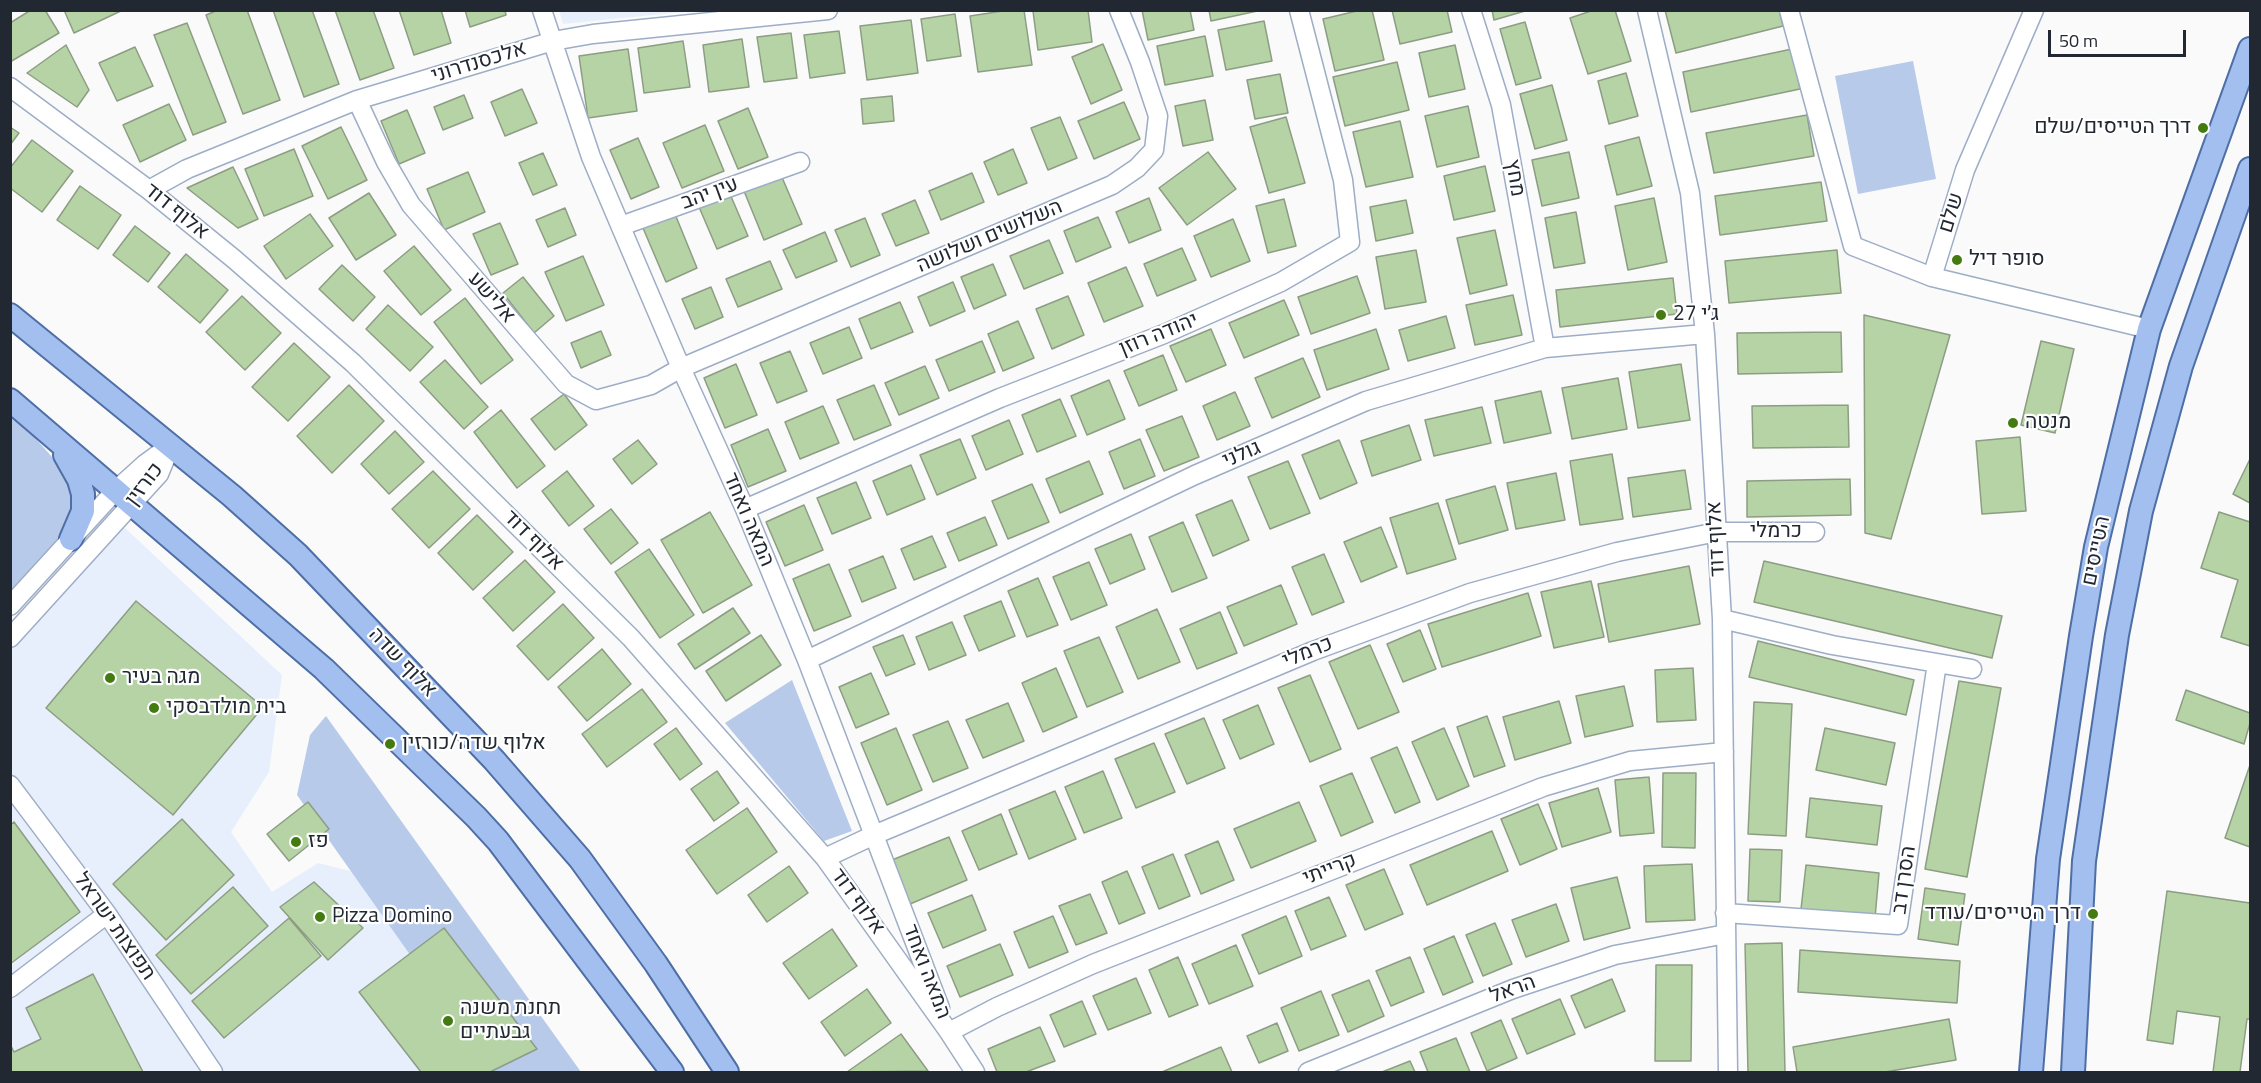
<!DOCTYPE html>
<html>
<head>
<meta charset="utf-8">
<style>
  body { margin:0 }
  #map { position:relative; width:2261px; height:1083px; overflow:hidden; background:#fafafa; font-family:"Titillium Web",sans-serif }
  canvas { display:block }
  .frame { position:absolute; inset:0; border:12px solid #222832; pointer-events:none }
  .scale { position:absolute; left:2048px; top:30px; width:138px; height:27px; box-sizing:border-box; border:3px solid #222832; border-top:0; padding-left:8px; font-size:18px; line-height:21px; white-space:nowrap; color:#222832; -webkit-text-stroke:4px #fff; paint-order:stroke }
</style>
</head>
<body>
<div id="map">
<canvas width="2261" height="1083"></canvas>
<div class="frame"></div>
<div class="scale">50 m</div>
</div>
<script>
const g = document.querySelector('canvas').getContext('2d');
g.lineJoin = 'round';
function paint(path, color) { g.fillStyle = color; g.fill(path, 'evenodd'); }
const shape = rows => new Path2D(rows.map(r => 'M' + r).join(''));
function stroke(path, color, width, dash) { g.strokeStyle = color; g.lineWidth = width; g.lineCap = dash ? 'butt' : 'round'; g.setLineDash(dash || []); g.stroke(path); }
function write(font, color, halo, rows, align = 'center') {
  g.font = font + ' "Titillium Web",Heebo,sans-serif'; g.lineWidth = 4.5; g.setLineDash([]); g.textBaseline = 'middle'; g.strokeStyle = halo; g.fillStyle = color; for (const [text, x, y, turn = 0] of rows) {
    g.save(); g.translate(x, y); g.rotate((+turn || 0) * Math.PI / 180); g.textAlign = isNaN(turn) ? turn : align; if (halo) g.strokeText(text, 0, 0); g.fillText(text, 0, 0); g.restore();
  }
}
const built = shape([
  [559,10,692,10,692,11,563,24],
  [123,526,282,675,269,772,231,832,272,892,318,863,375,877,516,1072,11,1072,10,646]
]);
const green = shape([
  [1913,61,1936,179,1858,194,1835,76],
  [10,414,22,423,52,457,73,489,71,518,56,544,10,592],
  [792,680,852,831,824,841,725,723],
  [326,716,581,1072,493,1072,297,795,310,735]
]);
const building = shape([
  [31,10,45,10,59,33,10,62,10,23,31,10],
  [64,10,123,10,74,33,64,10],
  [218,10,247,10,280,100,243,114,206,15,218,10],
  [273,10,312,10,339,84,304,97,273,10],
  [335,10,373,10,394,68,360,80,335,10],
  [399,10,441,10,451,43,414,55,399,10],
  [465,10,505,10,506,15,470,27,465,10],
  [1009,10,1024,10,1032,65,978,72,970,16,1009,10],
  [1088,10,1092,42,1038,50,1033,11,1088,10],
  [1142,10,1190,10,1194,30,1148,40,1142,10],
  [1209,10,1262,10,1211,21,1209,10],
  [1361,10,1372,10,1384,60,1335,71,1323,19,1361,10],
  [1392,10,1447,10,1452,32,1400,44,1392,10],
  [1492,10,1525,10,1525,11,1494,20,1492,10],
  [1594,10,1615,10,1631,61,1588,74,1570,18,1594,10],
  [1665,10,1779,10,1783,26,1676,53,1665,10],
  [955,14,961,56,927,61,921,19,955,14],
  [911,20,918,73,867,80,860,26,911,20],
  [1264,21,1272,61,1226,70,1218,30,1264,21],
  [1525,22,1541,78,1516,85,1500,29,1525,22],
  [187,23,226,122,193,135,154,35,187,23],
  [839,31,845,73,810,78,804,35,839,31],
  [791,33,797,78,764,82,757,37,791,33],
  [1205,36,1213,76,1165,85,1157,46,1205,36],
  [742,39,749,87,709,92,703,45,742,39],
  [683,41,690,87,644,93,638,48,683,41],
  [1103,44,1122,90,1091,104,1072,57,1103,44],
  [66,45,89,90,77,107,27,73,66,45],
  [1455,45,1465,89,1429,97,1419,53,1455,45],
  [135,47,153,86,117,101,99,63,135,47],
  [628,49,637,111,588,118,579,56,628,49],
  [1792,49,1800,89,1691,112,1683,72,1792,49],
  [1397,62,1409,110,1345,126,1333,77,1397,62],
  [1626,73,1638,116,1609,124,1598,81,1626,73],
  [1280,74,1288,113,1255,119,1247,80,1280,74],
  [1552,85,1567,140,1535,149,1520,94,1552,85],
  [522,89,537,123,505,136,491,102,522,89],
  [464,95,473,118,443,130,434,107,464,95],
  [892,96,894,121,863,124,861,99,892,96],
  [1205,100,1213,140,1183,146,1175,106,1205,100],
  [1124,102,1140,139,1094,159,1078,121,1124,102],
  [169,104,186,140,140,162,123,125,169,104],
  [1468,106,1479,157,1437,167,1425,116,1468,106],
  [748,108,768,157,738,169,718,121,748,108],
  [407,110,425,153,399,164,381,121,407,110],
  [1807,115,1814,156,1714,173,1706,133,1807,115],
  [1060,117,1077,158,1048,170,1031,128,1060,117],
  [1286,117,1305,183,1269,193,1250,127,1286,117],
  [1400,121,1413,177,1366,187,1353,132,1400,121],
  [705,125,724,171,682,188,663,143,705,125],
  [10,127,19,133,10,145,10,127],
  [341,127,367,180,328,199,302,146,341,127],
  [1639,137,1652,186,1617,195,1605,146,1639,137],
  [638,138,659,187,631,199,610,150,638,138],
  [32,140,73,171,42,212,10,188,10,168,32,140],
  [294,149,313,196,264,216,245,169,294,149],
  [1013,149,1027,183,998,195,984,162,1013,149],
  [1208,152,1236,189,1187,225,1159,188,1208,152],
  [1569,152,1579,198,1542,206,1532,160,1569,152],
  [543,153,557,185,533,195,519,163,543,153],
  [1485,166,1495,211,1454,220,1444,176,1485,166],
  [233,167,258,219,238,228,187,188,233,167],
  [468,172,485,212,444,230,427,189,468,172],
  [972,173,984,202,941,220,929,191,972,173],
  [781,175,802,224,764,240,744,191,781,175],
  [1821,182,1827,221,1720,235,1715,196,1821,182],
  [80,186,121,215,98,249,57,220,80,186],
  [369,193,396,235,356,260,329,218,369,193],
  [730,194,748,236,717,249,699,207,730,194],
  [1149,198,1161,230,1129,243,1116,212,1149,198],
  [1654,198,1667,262,1628,270,1615,206,1654,198],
  [1284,199,1296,246,1268,253,1256,206,1284,199],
  [915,200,929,233,896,246,882,214,915,200],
  [1406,200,1413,233,1376,241,1370,207,1406,200],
  [565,208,576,235,548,247,536,220,565,208],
  [1576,212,1585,263,1554,268,1545,218,1576,212],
  [310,214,333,246,286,279,264,246,310,214],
  [675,214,697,268,666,282,643,228,675,214],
  [1098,217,1111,247,1076,262,1064,231,1098,217],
  [865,218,880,255,851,267,835,230,865,218],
  [1233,219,1250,261,1211,277,1194,236,1233,219],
  [500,223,518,264,491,275,473,234,500,223],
  [135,226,170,253,148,282,113,255,135,226],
  [1495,230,1507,285,1470,294,1457,238,1495,230],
  [825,232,837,261,796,278,783,250,825,232],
  [1049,240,1063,273,1024,289,1010,256,1049,240],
  [414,246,451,290,421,315,384,271,414,246],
  [1182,248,1196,280,1157,296,1144,264,1182,248],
  [1416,250,1426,302,1385,309,1376,257,1416,250],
  [1837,250,1841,293,1729,303,1725,261,1837,250],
  [186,254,228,290,200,323,158,287,186,254],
  [583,256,604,305,566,321,545,272,583,256],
  [770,261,782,289,738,307,726,279,770,261],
  [993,264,1006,295,974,309,961,277,993,264],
  [342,265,375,297,353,321,319,289,342,265],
  [1126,267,1143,306,1104,322,1088,283,1126,267],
  [1357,276,1370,313,1311,334,1298,297,1357,276],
  [523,277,554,316,534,333,503,293,523,277],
  [1673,278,1677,314,1560,327,1556,290,1673,278],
  [953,282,965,311,930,326,918,297,953,282],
  [711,287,723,317,695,329,682,299,711,287],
  [1513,295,1522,335,1475,345,1466,305,1513,295],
  [242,296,281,333,245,370,206,332,242,296],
  [1068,296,1084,335,1052,349,1036,309,1068,296],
  [465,298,513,360,481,384,434,322,465,298],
  [1284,300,1299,335,1244,358,1229,323,1284,300],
  [900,302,913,332,871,349,859,319,900,302],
  [388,305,433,347,410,371,366,329,388,305],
  [1864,315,1950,335,1891,539,1865,533,1864,315],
  [1446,316,1455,348,1408,361,1399,330,1446,316],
  [1018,321,1034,358,1003,371,988,334,1018,321],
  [849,327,862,358,823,374,810,343,849,327],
  [1211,329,1226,365,1186,382,1170,346,1211,329],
  [1376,329,1389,369,1327,390,1314,350,1376,329],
  [601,331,611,355,581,368,571,343,601,331],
  [1841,332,1842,372,1738,374,1737,333,1841,332],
  [982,341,995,372,949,391,936,360,982,341],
  [2041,341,2074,349,2055,433,2021,425,2041,341],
  [294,343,330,377,288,421,252,387,294,343],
  [790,351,807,391,777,403,760,363,790,351],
  [1163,355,1177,390,1139,406,1124,371,1163,355],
  [1303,358,1320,397,1272,418,1255,378,1303,358],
  [445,360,488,407,464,429,420,382,445,360],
  [736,364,757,415,725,428,704,378,736,364],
  [1681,364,1690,420,1638,428,1629,372,1681,364],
  [925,366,939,398,899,415,885,383,925,366],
  [1618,378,1627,429,1572,439,1562,388,1618,378],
  [1109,380,1125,419,1087,435,1071,396,1109,380],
  [349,385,384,421,332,473,297,436,349,385],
  [874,385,891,425,854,440,837,400,874,385],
  [1541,391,1551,433,1504,443,1495,401,1541,391],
  [1235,392,1250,426,1217,440,1203,406,1235,392],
  [564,394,587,425,555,450,531,419,564,394],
  [1060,399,1076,436,1037,452,1022,415,1060,399],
  [1848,405,1849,447,1753,448,1752,406,1848,405],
  [823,406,839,443,800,459,785,422,823,406],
  [1482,407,1491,443,1434,456,1425,420,1482,407],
  [501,410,545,466,517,488,474,432,501,410],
  [1182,416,1199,457,1164,471,1146,430,1182,416],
  [1009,420,1023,454,986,470,972,436,1009,420],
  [1409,425,1421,460,1372,476,1361,441,1409,425],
  [768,429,786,471,748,487,731,445,768,429],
  [395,431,424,462,389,494,361,464,395,431],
  [2020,437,2026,511,1982,514,1976,441,2020,437],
  [960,439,976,478,937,495,920,455,960,439],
  [1140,439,1155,476,1124,489,1109,452,1140,439],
  [638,440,657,464,632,484,613,459,638,440],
  [1339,440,1357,483,1320,499,1302,455,1339,440],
  [1612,454,1623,519,1580,525,1570,461,1612,454],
  [2250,459,2250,503,2233,494,2250,459],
  [1089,461,1103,494,1060,513,1046,479,1089,461],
  [1288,461,1310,513,1270,529,1248,477,1288,461],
  [911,465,925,499,887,515,873,481,911,465],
  [1685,470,1691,509,1633,517,1628,478,1685,470],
  [433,471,470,509,429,548,392,509,433,471],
  [567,471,594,506,569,526,542,491,567,471],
  [1556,473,1565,520,1516,529,1507,483,1556,473],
  [1850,479,1851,515,1747,517,1747,481,1850,479],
  [856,482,871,518,832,534,817,498,856,482],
  [1032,484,1049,522,1008,539,992,501,1032,484],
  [1495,486,1508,530,1459,544,1446,500,1495,486],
  [1232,500,1249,540,1213,556,1196,515,1232,500],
  [1438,503,1456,559,1407,574,1390,518,1438,503],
  [804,505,823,550,785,566,766,522,804,505],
  [611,509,638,543,611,564,584,529,611,509],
  [710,512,752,585,703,613,661,540,710,512],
  [2219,512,2250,522,2250,646,2221,637,2238,580,2201,568,2219,512],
  [477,515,513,552,473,590,438,553,477,515],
  [985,517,997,545,959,561,947,533,985,517],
  [1183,522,1207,578,1172,592,1149,537,1183,522],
  [1381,527,1397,567,1361,582,1344,542,1381,527],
  [1131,534,1145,569,1110,584,1095,549,1131,534],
  [932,536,946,567,914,580,901,549,932,536],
  [649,549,694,615,660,638,615,572,649,549],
  [1324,554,1344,602,1312,615,1292,567,1324,554],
  [883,556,896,588,862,602,849,570,883,556],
  [525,560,555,592,513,631,483,598,525,560],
  [1764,561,2002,616,1992,658,1754,602,1764,561],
  [1089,562,1107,605,1071,620,1053,577,1089,562],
  [829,564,851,616,814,631,793,579,829,564],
  [1689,566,1700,624,1609,642,1598,584,1689,566],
  [1038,578,1058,625,1027,637,1008,591,1038,578],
  [1591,581,1604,637,1554,648,1541,592,1591,581],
  [1281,585,1297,624,1244,646,1227,607,1281,585],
  [1528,593,1541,636,1442,667,1428,624,1528,593],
  [136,601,263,707,173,815,46,708,136,601],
  [1001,601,1015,636,979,651,964,616,1001,601],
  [563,604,594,638,548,680,517,646,563,604],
  [733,608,750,633,695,669,678,644,733,608],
  [1157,609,1180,662,1138,679,1116,627,1157,609],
  [1220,612,1237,653,1197,669,1180,629,1220,612],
  [952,622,966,655,929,670,916,637,952,622],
  [1420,630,1436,669,1403,682,1387,644,1420,630],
  [761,635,781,665,726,701,706,671,761,635],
  [903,635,915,664,886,676,873,647,903,635],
  [1099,637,1123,692,1087,707,1064,651,1099,637],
  [1758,641,1914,680,1906,715,1749,677,1758,641],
  [1370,645,1399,712,1358,729,1329,662,1370,645],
  [602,649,631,684,587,721,558,687,602,649],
  [1056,668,1077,717,1043,732,1022,683,1056,668],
  [1693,668,1696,720,1657,722,1655,670,1693,668],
  [871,673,889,714,856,728,839,687,871,673],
  [1310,675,1341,749,1310,762,1278,688,1310,675],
  [1959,681,2001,688,1967,877,1925,869,1959,681],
  [1624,686,1633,726,1585,737,1576,696,1624,686],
  [642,689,667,722,607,767,582,734,642,689],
  [2186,690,2250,713,2250,723,2244,744,2176,720,2186,690],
  [1559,701,1571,743,1515,760,1503,717,1559,701],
  [1754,702,1792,704,1786,836,1748,834,1754,702],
  [1008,703,1024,741,983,758,966,720,1008,703],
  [1258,705,1274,744,1240,759,1223,720,1258,705],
  [1487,716,1505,766,1474,777,1457,727,1487,716],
  [1204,718,1225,768,1187,784,1165,734,1204,718],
  [948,721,968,768,933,782,913,735,948,721],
  [676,728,702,764,680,780,654,744,676,728],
  [896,728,922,790,887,805,861,743,896,728],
  [1444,728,1469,786,1437,800,1412,742,1444,728],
  [1825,728,1895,743,1886,785,1816,770,1825,728],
  [1154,743,1175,792,1136,808,1115,759,1154,743],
  [1397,747,1420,802,1395,813,1371,758,1397,747],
  [2250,765,2250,847,2225,838,2250,765],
  [717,771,739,803,714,821,691,789,717,771],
  [1103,771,1122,818,1084,833,1065,787,1103,771],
  [1352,773,1373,822,1341,836,1320,786,1352,773],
  [1663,773,1696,773,1695,848,1662,847,1663,773],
  [1649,777,1654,833,1620,836,1615,780,1649,777],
  [1598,788,1611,832,1562,847,1549,803,1598,788],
  [1055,791,1076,839,1029,859,1009,810,1055,791],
  [1810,798,1882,806,1877,845,1806,837,1810,798],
  [308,802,329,829,289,861,267,834,308,802],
  [1299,802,1316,841,1251,868,1234,829,1299,802],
  [1538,804,1557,849,1520,865,1501,819,1538,804],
  [747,808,777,852,717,894,686,850,747,808],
  [1001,814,1017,854,979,870,962,831,1001,814],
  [182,819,234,875,166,940,113,884,182,819],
  [14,822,80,912,10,964,10,825,14,822],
  [1492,831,1508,871,1427,905,1410,865,1492,831],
  [949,837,967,880,910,904,892,860,949,837],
  [1218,841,1234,880,1201,894,1185,855,1218,841],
  [1750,849,1782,850,1780,902,1748,901,1750,849],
  [1173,854,1190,896,1159,909,1142,867,1173,854],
  [1692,864,1695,920,1646,922,1644,866,1692,864],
  [1806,865,1879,873,1875,918,1801,909,1806,865],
  [789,866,808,893,767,922,748,895,789,866],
  [1384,869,1403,914,1365,930,1346,885,1384,869],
  [1127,871,1145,913,1119,924,1102,882,1127,871],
  [1617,877,1630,928,1584,940,1571,888,1617,877],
  [314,882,363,928,328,960,280,907,314,882],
  [233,887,268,926,191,994,156,955,233,887],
  [1925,888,1965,894,1958,945,1918,939,1925,888],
  [2167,891,2250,903,2250,1019,2247,1019,2240,1072,2213,1072,2220,1017,2177,1011,2173,1044,2147,1040,2167,891],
  [1090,894,1107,933,1076,945,1059,906,1090,894],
  [972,895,986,930,943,948,928,913,972,895],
  [1329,897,1346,936,1311,950,1295,911,1329,897],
  [1556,904,1569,941,1526,957,1512,920,1556,904],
  [1053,916,1068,952,1029,968,1014,932,1053,916],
  [1286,916,1302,956,1259,974,1242,935,1286,916],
  [289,918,321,956,224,1038,192,1001,289,918],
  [1495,923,1512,964,1483,976,1466,935,1495,923],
  [444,928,537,1049,490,1072,421,1072,359,992,444,928],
  [832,929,857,966,809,999,783,963,832,929],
  [1454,936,1473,982,1443,995,1424,949,1454,936],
  [1782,943,1785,1072,1748,1072,1745,944,1782,943],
  [1000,944,1013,975,960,997,947,966,1000,944],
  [1236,945,1253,986,1209,1004,1192,964,1236,945],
  [1800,950,1960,961,1957,1003,1798,992,1800,950],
  [1178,957,1198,1005,1169,1017,1149,970,1178,957],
  [1410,957,1424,992,1391,1006,1376,971,1410,957],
  [1656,965,1692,965,1691,1061,1655,1061,1656,965],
  [93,974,143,1072,10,1072,10,1044,14,1052,41,1039,26,1008,93,974],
  [1136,978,1151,1013,1108,1030,1093,996,1136,978],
  [1612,979,1625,1011,1585,1028,1571,996,1612,979],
  [1369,980,1384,1016,1348,1032,1332,995,1369,980],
  [867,989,891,1023,845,1056,821,1022,867,989],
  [1321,991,1339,1035,1299,1051,1281,1008,1321,991],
  [1560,999,1575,1034,1527,1054,1512,1019,1560,999],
  [1082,1001,1096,1034,1064,1047,1050,1015,1082,1001],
  [1949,1019,1956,1060,1885,1072,1797,1072,1793,1047,1949,1019],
  [1501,1020,1517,1058,1487,1071,1471,1033,1501,1020],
  [1277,1023,1288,1051,1259,1063,1247,1036,1277,1023],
  [1040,1027,1055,1061,1026,1072,997,1072,988,1049,1040,1027],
  [901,1034,928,1071,847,1072,901,1034],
  [1456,1038,1470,1072,1428,1072,1420,1052,1456,1038],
  [1221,1047,1232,1072,1162,1072,1221,1047],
  [1410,1061,1415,1072,1382,1072,1410,1061]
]);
const minor = shape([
  [542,10,591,157,681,368,745,509,807,660,940,1008],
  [1471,10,1501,105,1545,348],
  [1647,10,1690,193,1705,334,1722,619,1728,1072],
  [1789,10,1853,246,1932,277,2149,329],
  [10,87,149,190,234,259,353,363,631,638,825,858,949,1032,975,1072],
  [357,100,386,162,411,205,566,384,596,400,651,385,681,368,1112,185,1137,168,1154,150,1158,116,1140,62,1119,10],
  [149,190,187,169,357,100,553,41,593,34,828,10],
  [621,226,800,162],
  [1932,277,1965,170,2034,10],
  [745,509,1000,398,1164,334,1281,282,1350,242,1343,180,1299,10],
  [10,606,115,491,145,464,171,445],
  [1722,619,1832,645,1937,663,1898,925,1725,913],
  [10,638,159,474,171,445],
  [807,660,1195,475,1366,401,1545,348,1705,334],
  [1937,663,1972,669],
  [10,785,107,914,213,1072],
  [825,858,874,835,1313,651,1470,593,1617,552,1717,532,1815,532],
  [10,988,107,914],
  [949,1032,997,1007,1093,964,1543,787,1630,761,1724,752],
  [1308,1072,1513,989,1615,955,1726,934]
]);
const major = shape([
  [10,315,232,496,298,555,494,760,580,859,656,964,727,1072],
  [10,400,324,669,476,817,498,841,672,1072],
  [65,455,79,480,83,494,83,511,71,539],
  [2031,1072,2048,859,2081,636,2096,547,2149,329,2250,49],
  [2073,1072,2084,861,2117,635,2141,511,2181,366,2250,169]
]);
const markers = [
  [2203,128,6,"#437b11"],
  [1957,260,6,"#437b11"],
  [1661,315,6,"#437b11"],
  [2013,423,6,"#437b11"],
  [110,678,6,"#437b11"],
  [154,708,6,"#437b11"],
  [390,744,6,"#437b11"],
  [296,842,6,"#437b11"],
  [2093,914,6,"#437b11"],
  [320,917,6,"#437b11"],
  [448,1021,6,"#437b11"]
];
const streetNames = [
  ["אלכסנדרוני",479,63,-17],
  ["מחץ",1514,178,80],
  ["עין יהב",710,194,-20],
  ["אלוף דוד",176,212,39],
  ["שלם",1952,213,-73],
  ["השלושים ושלושה",990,237,-23],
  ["אלישע",491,298,49],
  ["יהודה רוזן",1159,335,-22],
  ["גולני",1242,455,-23],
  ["כורזין",145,485,-53],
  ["המאה ואחד",748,520,67],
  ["כרמלי",1776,532],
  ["אלוף דוד",1717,539,-93],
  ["אלוף דוד",533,541,45],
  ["הטייסים",2097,551,-78],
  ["כרמלי",1308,653,-22],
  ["אלוף שדה",402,663,46],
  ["קרייתי",1330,870,-21],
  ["הסרן דב",1905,880,-82],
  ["אלוף דוד",857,902,54],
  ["תפוצות ישראל",114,927,55],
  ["המאה ואחד",926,972,69],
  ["הראל",1513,990,-20]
];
const poiNames = [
  ["דרך הטייסים/שלם",2191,128,"right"],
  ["סופר דיל",1969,260],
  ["ג׳י 27",1673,315],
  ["מנטה",2025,423],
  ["מגה בעיר",122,678],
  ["בית מולדבסקי",166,708],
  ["אלוף שדה/כורזין",402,744],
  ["פז",308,842],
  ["דרך הטייסים/עודד",2081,914,"right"],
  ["Pizza Domino",332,917],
  ["תחנת משנה",460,1009],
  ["גבעתיים",460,1033]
];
paint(built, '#e7effd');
paint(green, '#b7caea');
paint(building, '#b5d3a5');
stroke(building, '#8d9d84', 1.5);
stroke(minor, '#9eadc6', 21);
stroke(major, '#4e6ea6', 26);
stroke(minor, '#fff', 18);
stroke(major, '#a3bfef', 22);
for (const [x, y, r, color] of markers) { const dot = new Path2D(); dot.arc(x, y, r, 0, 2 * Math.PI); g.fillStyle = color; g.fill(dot); stroke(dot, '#fff', 2); }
write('21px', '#222832', '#fff', streetNames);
write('21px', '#222832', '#fff', poiNames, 'left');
</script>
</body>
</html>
